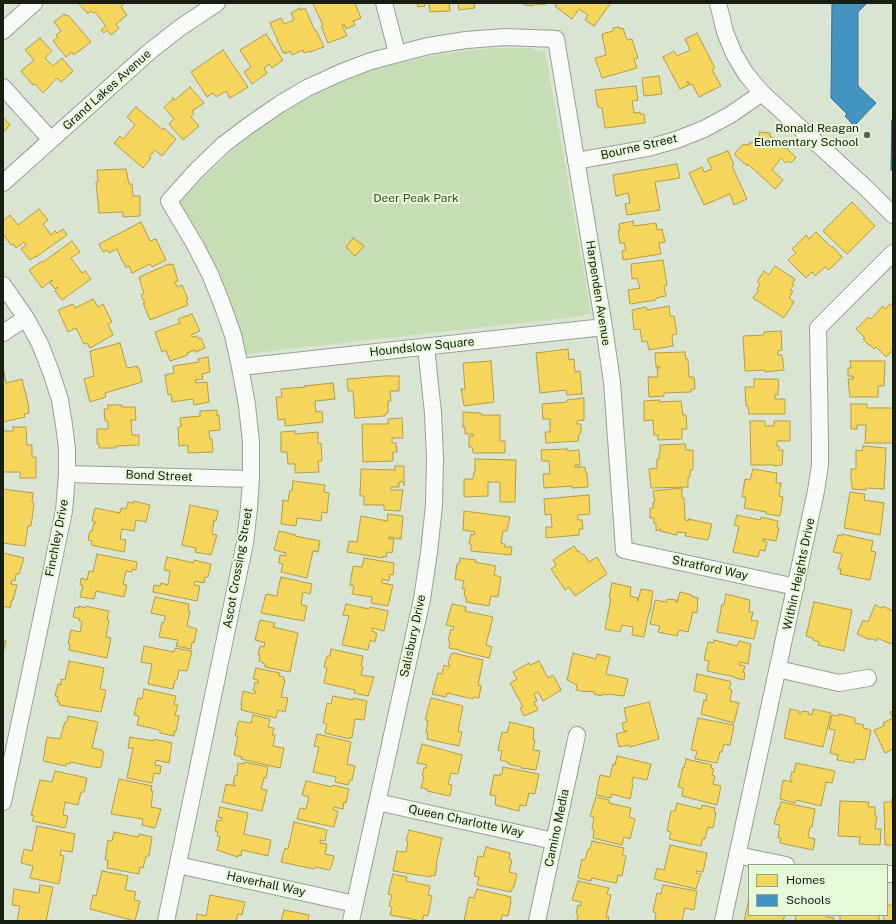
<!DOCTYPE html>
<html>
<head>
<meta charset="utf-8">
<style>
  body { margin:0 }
  #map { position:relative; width:896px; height:924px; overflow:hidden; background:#dae4d3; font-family:"Public Sans",sans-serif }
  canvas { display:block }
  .frame { position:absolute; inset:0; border:4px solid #181e12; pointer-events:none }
  .legend { position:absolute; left:748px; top:864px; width:140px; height:52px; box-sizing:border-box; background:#e6fad8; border:1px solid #94a289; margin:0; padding:5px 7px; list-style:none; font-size:12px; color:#181e12 }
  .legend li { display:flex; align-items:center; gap:8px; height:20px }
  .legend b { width:20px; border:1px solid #94a289 }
</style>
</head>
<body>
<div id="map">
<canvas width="896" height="924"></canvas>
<div class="frame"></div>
<ul class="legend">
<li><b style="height:11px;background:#f6d55c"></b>Homes</li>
<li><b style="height:11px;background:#4393c3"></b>Schools</li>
</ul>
</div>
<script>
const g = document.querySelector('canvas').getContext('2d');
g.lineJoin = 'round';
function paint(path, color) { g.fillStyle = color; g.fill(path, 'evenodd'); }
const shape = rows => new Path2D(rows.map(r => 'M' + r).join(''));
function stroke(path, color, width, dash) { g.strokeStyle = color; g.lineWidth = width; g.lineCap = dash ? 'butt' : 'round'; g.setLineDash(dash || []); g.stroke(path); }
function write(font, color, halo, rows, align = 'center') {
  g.font = font + ' "Public Sans",sans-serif'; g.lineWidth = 4; g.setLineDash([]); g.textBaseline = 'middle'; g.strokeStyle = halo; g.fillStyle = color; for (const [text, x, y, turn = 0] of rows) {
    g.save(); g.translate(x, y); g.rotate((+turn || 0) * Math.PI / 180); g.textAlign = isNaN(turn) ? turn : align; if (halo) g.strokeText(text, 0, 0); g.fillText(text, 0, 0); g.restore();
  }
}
const green = shape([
  [496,48,531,48,538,51,545,50,591,313,585,314,583,316,245,354,179,201,226,156,282,110,379,65,402,63,419,58,464,51]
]);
const homes = shape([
  [81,3,125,3,121,7,127,15,116,24,119,28,111,35,107,30,104,33,101,30,106,26,95,12,93,13,91,11,88,14,79,4,81,3],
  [314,3,355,3,361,18,353,21,355,25,346,29,344,24,342,25,347,36,328,43,321,26,323,25,313,4,314,3],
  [417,3,425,3,425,6,418,7,417,3],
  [429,3,449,3,450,11,430,12,429,3],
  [458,3,474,3,475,8,459,10,458,3],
  [524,3,546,3,545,5,534,4,533,6,524,5,524,3],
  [557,3,611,3,594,26,585,20,588,15,579,9,572,19,555,6,557,3],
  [300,8,300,10,305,8,315,31,316,30,324,47,310,52,310,51,304,53,303,50,292,55,290,51,285,54,285,52,283,53,270,23,281,18,284,24,294,20,291,13,300,8],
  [64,14,66,16,68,15,91,42,74,55,72,52,66,57,53,41,58,37,56,35,61,31,54,22,64,14],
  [619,27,620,29,623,28,627,40,632,39,638,58,634,59,637,68,602,78,595,58,606,55,602,34,613,31,613,28,619,27],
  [697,33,715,68,712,70,721,86,699,97,692,84,690,85,688,81,687,82,689,85,680,89,663,57,674,51,677,56,690,50,685,39,697,33],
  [266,34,283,60,272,68,269,64,264,68,267,73,252,84,244,72,251,67,240,50,266,34],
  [40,38,52,51,45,58,53,66,62,58,73,71,61,82,57,78,43,93,35,84,33,85,21,71,34,60,25,50,40,38],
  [223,50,248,87,230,98,226,91,216,97,213,93,207,97,191,72,223,50],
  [659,76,662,94,644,96,642,78,659,76],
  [636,86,638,100,632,101,634,113,640,112,640,114,644,114,645,123,605,128,602,108,598,107,597,104,595,90,636,86],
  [190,87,204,103,192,111,194,114,191,117,199,126,183,140,169,124,174,119,164,107,173,99,172,97,175,100,190,87],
  [136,107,163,130,164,128,176,139,162,156,155,150,149,157,151,158,143,168,114,143,120,136,123,139,135,125,127,117,136,107],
  [3,117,10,125,3,132,3,117],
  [759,132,770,133,770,137,772,137,774,139,775,138,796,157,791,163,788,161,786,163,781,158,772,170,783,180,775,189,748,164,747,166,735,155,735,153,743,144,749,145,749,143,760,141,759,132],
  [728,151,734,165,732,166,747,199,734,205,730,194,704,205,689,173,702,167,704,172,712,169,707,159,728,151],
  [677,164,680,178,655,182,660,210,627,215,625,204,630,203,628,193,616,196,613,175,677,164],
  [126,169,129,184,132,184,133,196,140,196,140,216,123,217,123,212,99,213,96,182,98,182,97,170,126,169],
  [852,202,875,226,847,254,823,231,852,202],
  [39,209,48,220,43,224,51,235,55,231,57,233,63,229,67,235,36,257,36,256,30,260,21,249,26,245,24,242,16,248,13,244,11,245,3,234,3,221,10,215,18,225,39,209],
  [633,221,634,226,656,223,657,230,662,229,665,242,659,243,661,254,623,260,622,251,626,250,624,243,620,243,618,230,620,230,619,224,633,221],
  [141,222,150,241,156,239,166,260,152,267,150,264,132,273,129,266,126,268,123,261,122,261,117,249,109,253,107,250,103,252,99,244,141,222],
  [816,232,831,247,832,246,842,257,829,270,825,267,815,276,812,272,806,278,788,260,796,253,792,249,806,235,809,239,816,232],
  [353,238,364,246,355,256,346,247,353,238],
  [72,241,80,252,71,258,82,273,85,271,91,279,62,300,55,291,58,288,57,287,55,289,50,283,53,281,52,280,42,288,29,270,42,261,43,262,72,241],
  [663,260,667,285,664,286,666,296,656,298,656,300,630,304,628,290,640,288,637,278,632,279,631,264,663,260],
  [169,264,169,265,173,264,178,281,175,282,177,287,182,285,188,299,186,300,188,305,150,320,143,303,145,303,141,295,144,294,139,277,169,264],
  [775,266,795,279,792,284,794,285,790,290,793,291,789,298,794,302,784,318,753,298,759,290,757,289,760,284,757,282,764,271,769,275,775,266],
  [93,299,98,307,103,304,112,322,108,324,113,335,90,348,87,343,84,344,76,328,68,332,58,310,73,304,75,308,93,299],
  [890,304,893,306,893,350,886,357,876,347,874,349,870,345,869,345,863,339,865,338,856,329,868,317,871,319,883,306,885,309,890,304],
  [669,306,670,316,674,316,677,334,672,335,673,346,649,350,647,341,642,342,640,329,634,330,632,310,646,307,647,310,669,306],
  [192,314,200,331,191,335,192,337,197,336,199,339,201,338,205,348,196,352,195,350,187,353,188,355,170,361,166,350,162,352,155,332,180,323,178,319,192,314],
  [781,331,782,350,778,351,778,355,782,355,784,370,765,372,765,370,745,371,743,336,764,335,764,332,781,331],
  [120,343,127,368,137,366,137,368,139,368,142,382,105,393,106,397,90,402,84,379,94,376,90,351,120,343],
  [568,349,569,360,574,359,575,372,580,371,582,394,567,395,566,390,540,393,536,353,568,349],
  [685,352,686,359,688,359,689,377,694,377,695,389,691,389,691,392,664,393,664,396,649,397,648,377,658,377,657,368,660,368,660,367,656,367,655,353,685,352],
  [208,357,210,372,202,374,203,379,195,380,196,383,207,382,209,402,194,405,193,399,172,402,171,394,168,395,165,375,174,373,173,366,199,362,198,359,208,357],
  [491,361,494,402,464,406,461,389,465,389,463,363,491,361],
  [850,361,885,361,884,386,878,386,878,397,850,397,848,379,853,379,853,376,848,376,848,368,851,368,850,361],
  [3,367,6,383,22,379,29,407,28,407,29,413,24,414,25,417,3,422,3,367],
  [384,376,399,376,399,391,390,391,391,401,388,401,388,413,385,414,385,416,355,418,353,391,348,391,347,379,384,376],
  [754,379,778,379,779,388,778,388,778,395,775,395,775,399,785,399,785,414,749,414,748,406,746,406,745,387,754,387,754,379],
  [333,383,335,399,315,401,316,412,322,411,323,422,285,426,285,419,278,420,276,397,282,397,281,389,305,387,304,386,333,383],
  [584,398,584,420,577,421,577,424,581,424,581,433,579,434,578,441,546,443,545,432,550,432,550,419,543,419,542,404,567,402,567,400,584,398],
  [659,400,659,402,681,401,683,415,686,415,687,429,682,429,682,439,658,440,658,435,654,435,653,420,644,421,644,401,659,400],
  [851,404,867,404,867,408,893,408,893,443,865,443,866,425,857,425,857,429,851,429,851,404],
  [108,405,122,405,122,407,135,407,136,420,131,420,132,435,139,435,139,445,116,446,116,448,99,448,99,444,97,444,97,429,108,429,108,421,105,421,104,409,108,409,108,405],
  [217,410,217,416,219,415,220,430,209,431,210,439,212,439,213,452,188,453,188,445,179,446,178,427,181,427,180,418,200,416,200,411,217,410],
  [463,412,481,413,481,415,500,415,500,441,505,441,505,453,473,453,472,447,469,447,469,436,473,436,473,434,465,434,465,427,463,428,463,412],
  [402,418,403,438,392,438,392,443,396,443,397,452,393,452,393,461,363,462,362,424,388,424,388,419,402,418],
  [750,421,765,421,765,426,774,426,774,421,790,421,790,441,777,441,777,446,779,446,779,450,783,450,782,465,775,466,775,465,751,465,750,421],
  [13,427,26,427,27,445,32,445,32,457,36,457,36,478,20,478,20,472,3,472,3,431,13,431,13,427],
  [295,431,295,434,318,432,318,443,321,443,322,461,318,461,319,472,295,473,295,464,288,464,287,452,281,452,281,432,295,431],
  [685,444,686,450,693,450,693,470,690,470,690,477,688,477,688,487,651,488,649,469,657,468,657,459,659,459,659,453,660,453,660,445,685,444],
  [863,446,886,448,884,489,866,488,866,490,852,489,852,483,851,482,851,469,856,469,856,450,862,451,863,446],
  [567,449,567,451,579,450,580,465,575,465,575,467,585,467,586,473,587,473,588,487,572,488,572,486,544,488,543,474,550,474,549,461,542,461,541,450,567,449],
  [475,459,516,460,515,502,500,502,500,482,488,482,488,496,464,497,464,479,473,479,474,472,475,472,475,459],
  [395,466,404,466,404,486,404,482,399,482,399,487,391,487,391,490,403,490,400,511,384,510,384,505,364,505,364,496,360,496,361,469,395,470,395,466],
  [753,469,777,473,776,483,781,483,779,496,783,497,780,516,766,514,766,512,744,508,746,497,742,497,745,479,750,480,753,469],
  [293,481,325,485,324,492,329,493,327,513,322,512,321,521,297,518,296,526,281,524,283,500,288,501,290,490,292,491,293,481],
  [682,488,682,498,684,498,685,520,688,521,688,519,712,524,708,540,685,536,686,533,677,532,677,535,660,531,661,529,656,531,656,523,654,524,654,518,650,518,650,508,653,508,653,502,655,502,653,491,682,488],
  [3,489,33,493,32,502,34,503,33,512,31,526,28,526,25,546,3,543,3,489],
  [850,492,865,494,864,500,884,503,880,535,844,528,850,492],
  [589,495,590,514,578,515,578,520,582,520,583,529,579,529,579,535,546,538,546,527,552,527,551,514,545,515,544,499,589,495],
  [134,501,150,505,146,522,136,520,134,531,122,529,120,539,126,540,124,552,91,545,92,541,88,540,90,531,92,531,94,523,96,523,96,522,92,521,95,508,120,513,121,508,126,509,128,502,134,503,134,501],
  [190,505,218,511,216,521,214,520,212,534,217,535,211,555,195,552,196,548,182,545,190,505],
  [464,511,510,517,507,531,503,531,501,543,505,544,505,547,512,547,511,555,471,551,471,544,469,544,471,534,474,535,475,532,463,530,464,511],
  [388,514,403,516,401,539,389,537,389,539,394,539,392,553,387,552,386,557,383,556,383,558,347,552,349,541,357,542,361,516,387,521,388,514],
  [737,515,760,520,761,517,778,521,777,528,779,528,776,541,763,539,763,541,767,542,765,551,760,550,758,557,733,552,739,526,734,525,737,515],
  [279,531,296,535,295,536,320,541,318,552,313,551,307,578,281,572,283,564,279,563,280,555,285,556,286,553,274,550,279,531],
  [842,534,873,541,871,551,876,552,870,580,840,574,841,569,838,569,842,554,833,552,838,535,842,536,842,534],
  [574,546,578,552,579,551,582,555,584,554,589,562,597,557,607,574,575,596,569,587,565,590,551,569,556,566,553,560,574,546],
  [3,553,24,558,19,574,16,574,15,581,12,580,11,584,17,585,13,600,12,600,10,608,3,606,3,553],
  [97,554,137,562,136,570,132,569,132,572,126,571,123,584,127,585,124,597,96,591,94,599,80,597,83,585,80,585,81,578,87,580,89,571,93,572,97,554],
  [167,557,194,563,194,560,211,564,208,577,205,577,204,583,195,581,194,585,200,586,197,601,153,592,154,585,160,586,161,583,168,585,170,571,164,570,167,557],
  [364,558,394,563,393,575,390,574,389,581,382,579,382,583,393,585,388,606,371,603,372,597,352,594,354,586,350,585,353,566,362,567,364,558],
  [460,558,476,560,475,562,496,566,494,575,501,577,498,597,491,596,489,606,466,602,466,596,464,596,465,589,462,589,464,581,455,579,457,564,459,564,460,558],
  [281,577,312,584,310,594,303,592,301,605,307,606,304,621,261,613,266,594,277,596,278,593,277,593,281,577],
  [612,583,631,587,630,596,638,598,637,601,638,601,641,589,653,591,650,612,649,612,644,637,632,635,633,627,622,625,620,632,605,629,611,598,609,597,612,583],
  [680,592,692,595,691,596,698,598,697,613,693,612,688,632,679,630,677,636,658,632,660,626,650,624,655,600,666,602,667,599,676,600,676,602,677,603,680,592],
  [726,594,750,600,749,612,753,612,751,620,758,621,754,639,717,632,722,604,724,605,726,594],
  [155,597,189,604,188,611,190,611,187,626,197,629,194,643,192,642,191,649,176,646,178,640,159,637,162,622,164,623,165,616,151,613,155,597],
  [814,602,852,610,844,651,818,645,819,642,813,640,813,638,806,636,814,602],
  [346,604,369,609,370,607,388,611,384,631,372,628,372,631,377,633,375,642,370,640,368,650,342,645,349,616,343,615,346,604],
  [452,604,466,607,465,611,493,617,486,645,492,647,489,658,460,651,460,650,449,648,450,642,448,641,451,629,453,630,454,627,446,625,452,604],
  [875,605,882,608,883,606,893,611,893,641,891,644,877,638,876,641,871,638,870,640,857,634,863,620,868,622,875,605],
  [79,606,85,608,85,606,109,611,107,620,109,620,106,637,111,638,107,658,69,650,70,644,68,644,71,630,80,632,82,622,79,621,80,619,73,617,75,607,79,608,79,606],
  [260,620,275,623,273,627,298,633,290,672,265,667,265,664,259,661,260,655,258,655,260,646,264,647,265,643,255,640,260,620],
  [3,640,6,641,3,653,3,640],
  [714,640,737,646,739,641,751,644,748,664,740,662,739,665,745,666,743,672,745,673,744,680,735,678,735,677,707,671,709,661,704,660,708,642,714,643,714,640],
  [144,646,174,652,175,648,192,651,187,671,179,670,177,680,175,680,173,689,148,684,152,664,141,662,144,646],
  [331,649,363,656,361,666,363,667,361,675,374,677,368,696,354,693,355,690,324,683,327,668,324,667,327,656,330,656,331,649],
  [454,653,483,660,478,685,481,686,479,698,474,697,473,699,447,693,446,697,432,694,438,673,442,674,444,665,449,667,450,665,448,664,451,654,454,653],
  [573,653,596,659,597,654,610,657,606,674,628,679,624,696,608,694,607,695,602,694,602,696,594,694,594,692,587,691,587,692,576,690,577,685,567,680,573,653],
  [69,661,104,668,100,689,106,690,101,712,59,705,60,702,57,702,58,697,55,696,58,684,61,685,61,679,65,680,69,661],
  [539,661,548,678,553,675,561,690,543,701,538,692,534,694,537,701,534,702,538,710,524,716,520,708,523,707,510,683,517,679,513,672,529,663,530,665,539,661],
  [256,668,280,673,279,676,284,677,283,680,285,680,281,697,288,698,285,712,278,710,276,718,241,710,242,705,241,705,243,691,255,694,256,691,253,691,255,682,258,683,258,680,253,679,256,668],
  [697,674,729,681,731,682,729,689,732,690,730,701,739,703,734,723,701,714,704,700,706,701,707,694,694,691,697,674],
  [144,689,176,696,174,704,178,705,175,715,179,716,176,731,175,731,174,736,160,733,160,730,137,725,139,716,134,715,138,698,142,699,144,689],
  [333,696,353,700,353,698,367,701,364,720,355,719,352,738,351,737,350,739,325,733,327,724,323,723,327,703,331,704,333,696],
  [431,698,463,706,458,731,462,732,459,746,427,739,428,733,426,733,428,720,425,720,431,698],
  [649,702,659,739,630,747,629,745,619,747,616,734,627,731,624,731,622,723,627,722,624,708,649,702],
  [790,709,799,711,798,713,801,714,802,711,809,712,808,714,812,715,813,709,831,713,823,747,784,738,790,709],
  [893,711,893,749,885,753,874,730,884,726,883,723,893,718,890,712,893,711],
  [839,714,855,718,855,723,864,725,863,728,871,730,865,760,855,759,854,763,837,760,838,755,830,753,835,730,829,729,832,715,839,716,839,714],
  [253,715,270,719,268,727,274,728,272,735,275,735,273,746,284,748,280,768,241,759,242,757,234,755,238,736,235,736,238,723,239,721,251,723,253,715],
  [68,716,98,722,92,748,102,750,102,752,104,752,101,767,99,767,99,768,71,762,70,764,67,763,66,766,43,761,47,737,60,739,65,722,67,722,68,716],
  [698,718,734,725,730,745,724,744,722,752,720,752,717,763,695,759,697,751,691,750,698,718],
  [510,722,534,728,533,740,535,740,533,750,540,751,536,770,521,768,521,767,508,764,508,762,500,760,502,751,498,750,502,732,507,733,510,722],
  [317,734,351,742,347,764,355,766,352,780,350,780,348,785,335,782,336,777,313,772,319,747,314,746,317,734],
  [130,737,154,741,154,739,172,743,169,763,156,760,155,765,161,766,160,774,154,773,152,783,127,778,133,748,128,748,130,737],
  [422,744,462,755,458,774,451,773,448,784,452,785,450,796,427,791,427,789,421,788,424,776,422,776,424,768,426,768,427,765,417,763,422,744],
  [617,756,651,764,647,780,633,777,632,784,633,785,630,799,611,794,611,798,596,795,600,775,610,777,613,764,615,765,617,756],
  [686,759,712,765,711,768,714,769,712,775,715,776,713,784,721,786,717,805,682,796,683,788,678,787,683,767,684,768,686,759],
  [244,762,268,767,266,778,264,778,261,789,267,790,262,811,222,802,226,784,235,786,235,784,233,784,235,775,237,776,238,763,244,764,244,762],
  [796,763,835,771,832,783,826,782,821,806,796,800,795,803,780,799,783,780,792,782,792,780,790,779,792,772,794,772,796,763],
  [503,767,539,774,535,794,529,793,526,806,520,805,519,811,495,805,496,796,490,795,494,775,500,776,500,774,502,774,503,767],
  [55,771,87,778,84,792,81,792,78,805,65,802,63,815,68,816,65,828,32,821,34,816,31,815,40,780,52,782,55,771],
  [119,779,152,786,151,791,153,791,151,807,161,809,155,828,142,825,143,819,111,814,119,779],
  [306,781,332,787,333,785,349,789,346,803,344,802,343,809,334,807,333,810,338,811,334,827,297,819,300,808,306,809,309,797,302,795,306,781],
  [596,797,609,800,609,803,631,808,629,817,635,819,630,839,624,837,622,845,593,838,594,830,592,829,594,817,590,816,596,797],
  [892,799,893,845,885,845,884,802,892,802,892,799],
  [840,801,869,802,868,807,875,807,875,816,877,816,875,829,881,829,880,845,859,844,860,837,838,836,840,801],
  [781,802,815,809,812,827,810,827,808,837,815,839,813,850,780,843,781,838,778,838,780,825,774,824,778,809,779,809,781,802],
  [677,803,701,809,702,805,715,808,714,813,716,813,713,828,708,827,705,839,703,838,701,846,669,839,671,832,667,831,671,811,675,811,677,803],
  [220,807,248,813,244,834,271,840,268,856,242,850,241,856,239,855,238,857,217,850,220,837,217,836,218,832,215,831,217,820,221,821,222,818,218,817,220,807],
  [294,822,327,830,325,841,320,840,320,843,327,844,325,854,334,856,330,870,315,867,314,869,281,862,285,848,288,849,294,822],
  [37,826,75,834,72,852,61,850,60,855,64,856,59,884,30,878,33,866,21,863,24,849,32,851,37,826],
  [409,830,442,838,436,865,437,865,435,876,431,875,431,877,393,871,397,851,406,852,408,842,406,841,409,830],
  [114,832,138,837,139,834,152,837,149,856,146,856,143,868,140,867,139,874,107,868,108,860,105,860,108,840,112,841,114,832],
  [592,841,624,848,622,855,626,856,622,876,618,875,616,883,592,878,591,881,578,878,582,859,585,860,588,849,590,849,592,841],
  [670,845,707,853,703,872,696,871,696,873,701,874,696,889,654,879,657,868,664,870,670,845],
  [486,847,510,853,509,859,512,860,509,872,517,874,514,887,513,887,511,892,477,885,479,877,474,876,478,856,483,857,486,847],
  [102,871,128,876,125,890,136,892,134,900,140,901,135,921,90,909,93,895,96,896,102,871],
  [393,874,407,877,406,881,430,886,428,895,432,896,428,916,424,915,422,921,390,915,392,907,389,906,392,895,388,894,393,874],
  [578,881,609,888,607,894,611,895,606,917,609,917,608,921,577,921,578,915,576,914,578,905,581,906,581,902,572,900,578,881],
  [40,885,53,887,46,921,17,921,20,906,12,905,14,889,39,893,40,885],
  [663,885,697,891,694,910,685,908,682,921,655,921,656,913,653,912,657,893,661,894,663,885],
  [477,889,511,897,510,902,511,902,508,916,502,915,501,921,464,921,469,897,474,898,477,889],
  [210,895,245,902,242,915,238,914,236,921,196,921,197,914,206,916,210,895],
  [749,899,749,915,785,915,783,921,744,921,749,899],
  [887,905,893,905,893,921,884,921,884,915,887,915,887,905],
  [284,910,309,915,308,921,281,921,284,910],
  [793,915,827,915,827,917,834,918,834,921,795,921,796,916,793,915],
  [840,915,879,915,879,921,840,921,840,915]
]);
const schools = shape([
  [832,3,867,3,858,12,858,86,876,103,854,126,845,116,847,114,831,98,832,3],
  [892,120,893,170,891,170,892,120]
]);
const minor = shape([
  [384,3,397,53],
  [718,3,725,32,734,54,746,74,762,93,867,189,893,215],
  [3,31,34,3],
  [3,87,51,140],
  [576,161,648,148,676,140,704,129,730,115,762,93],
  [3,183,149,52,181,27,217,3],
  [3,285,26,318,40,344,51,372,60,400,64,425,67,449,67,474,64,511,3,802],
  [3,333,26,318],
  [240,367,604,327],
  [67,474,251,479],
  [778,669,839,683,868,678],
  [377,802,554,841],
  [737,855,786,865],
  [178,865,355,904],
  [887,874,893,874],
  [166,921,245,543,249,508,251,479,251,442,247,405,240,367,233,335,222,304,210,274,195,245,169,201,195,172,223,145,248,126,280,104,307,88,342,72,371,61,428,46,466,40,505,37,556,39,604,327,612,382,624,550,796,587],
  [351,921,422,599,429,552,434,505,435,458,433,413,426,347],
  [537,921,577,735],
  [723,921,816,491,820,465,820,439,818,328,893,253]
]);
const markers = [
  [867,135,4,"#5c6356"]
];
const streetNames = [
  ["Grand Lakes Avenue",107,90,-42],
  ["Bourne Street",639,147,-13],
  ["Harpenden Avenue",598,293,81],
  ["Houndslow Square",422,347,-6],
  ["Bond Street",159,476,2],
  ["Finchley Drive",57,538,-79],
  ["Ascot Crossing Street",238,568,-80],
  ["Stratford Way",710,568,12],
  ["Within Heights Drive",799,574,-78],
  ["Salisbury Drive",413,636,-78],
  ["Queen Charlotte Way",466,821,12],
  ["Camino Media",557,828,-78],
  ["Haverhall Way",266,884,12]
];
const poiNames = [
  ["Ronald Reagan",859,128],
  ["Elementary School",859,142]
];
const parkNames = [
  ["Deer Peak Park",416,198]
];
paint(green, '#c7ddb5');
paint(homes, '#f6d55c');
stroke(homes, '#b39e46', 1);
paint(schools, '#4393c3');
stroke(schools, '#36708e', 1);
stroke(minor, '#99a194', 18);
stroke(minor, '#f9fbf8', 16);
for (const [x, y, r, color] of markers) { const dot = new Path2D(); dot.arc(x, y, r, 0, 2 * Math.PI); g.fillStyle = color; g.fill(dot); stroke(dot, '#e6fad8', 1.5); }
write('12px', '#181e12', '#e6fad8', streetNames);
write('12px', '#181e12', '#e6fad8', poiNames, 'right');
write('12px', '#345018', '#e6fad8', parkNames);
</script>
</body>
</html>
